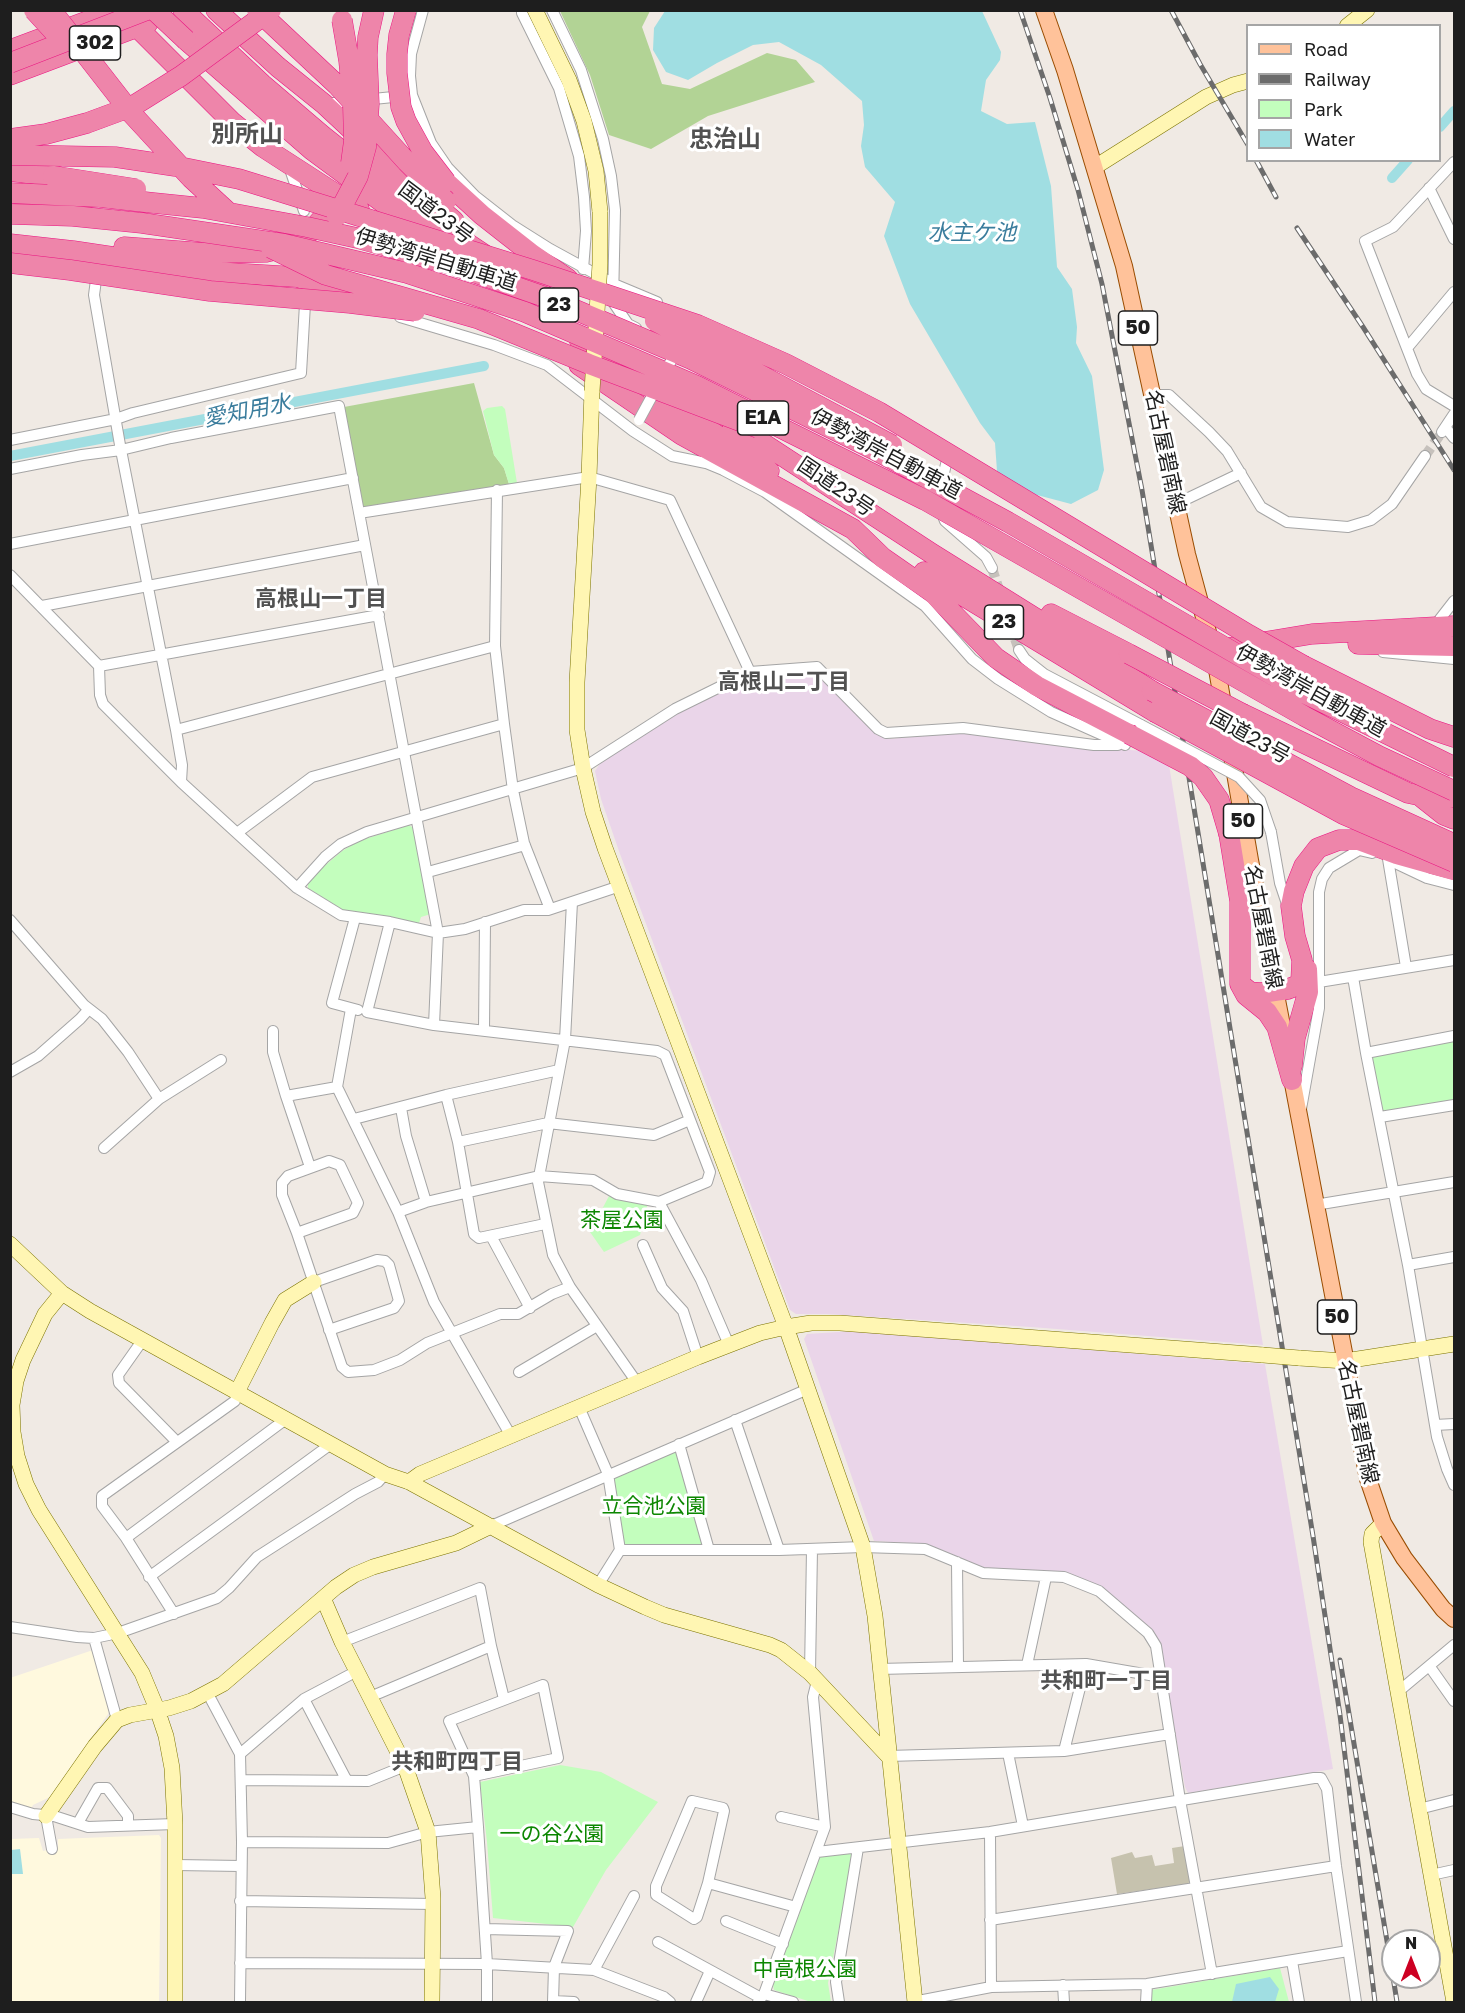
<!DOCTYPE html>
<html>
<head>
<meta charset="utf-8">
<style>
  body { margin:0 }
  #map { position:relative; width:1465px; height:2013px; overflow:hidden; background:#f0eae4; font-family:"Golos Text",sans-serif }
  canvas { display:block }
  .frame { position:absolute; inset:0; border:12px solid #1e1e1e; pointer-events:none }
  .legend { position:absolute; left:1246px; top:24px; width:195px; height:138px; box-sizing:border-box; background:#fff; border:2px solid #a5a5a5; margin:0; padding:8px 10px; list-style:none; font-size:18px; color:#1e1e1e }
  .legend li { display:flex; align-items:center; gap:12px; height:30px }
  .legend b { width:30px; border:2px solid #a5a5a5 }
  .north { position:absolute; left:1381px; top:1929px; width:60px; height:60px; box-sizing:border-box; background:#fff; border:2px solid #a5a5a5; border-radius:50%; rotate:0deg; font-size:16px; font-weight:700; line-height:24px; text-align:center; color:#1e1e1e }
  .north::after { content:''; display:block; margin:auto; width:21px; height:27px; background:#cd0022; clip-path:polygon(50% 0,100% 100%,50% 72%,0 100%) }
</style>
</head>
<body>
<div id="map">
<canvas width="1465" height="2013"></canvas>
<div class="frame"></div>
<ul class="legend">
<li><b style="height:8px;background:#ffc29a"></b>Road</li>
<li><b style="height:8px;background:#6c6c6c"></b>Railway</li>
<li><b style="height:16px;background:#c3febd"></b>Park</li>
<li><b style="height:16px;background:#a0dee2"></b>Water</li>
</ul>
<div class="north">N</div>
</div>
<script>
const g = document.querySelector('canvas').getContext('2d');
g.lineJoin = 'round';
function paint(path, color) { g.fillStyle = color; g.fill(path, 'evenodd'); }
const shape = rows => new Path2D(rows.map(r => 'M' + r).join(''));
function stroke(path, color, width, dash) { g.strokeStyle = color; g.lineWidth = width; g.lineCap = dash ? 'butt' : 'round'; g.setLineDash(dash || []); g.stroke(path); }
function write(font, color, halo, rows, align = 'center') {
  g.font = font + ' "Golos Text","Noto Sans JP",sans-serif'; g.lineWidth = 6; g.setLineDash([]); g.textBaseline = 'middle'; g.strokeStyle = halo; g.fillStyle = color; for (const [text, x, y, turn = 0] of rows) {
    g.save(); g.translate(x, y); g.rotate((+turn || 0) * Math.PI / 180); g.textAlign = isNaN(turn) ? turn : align; if (halo) g.strokeText(text, 0, 0); g.fillText(text, 0, 0); g.restore();
  }
}
const industrial = shape([
  [822,675,874,728,888,739,966,732,1075,746,1144,751,1169,765,1263,1345,1031,1327,827,1314,796,1314,790,1310,620,854,601,799,595,771,601,762,679,712,751,679],
  [854,1331,1265,1364,1333,1769,1188,1793,1185,1787,1159,1643,1150,1628,1065,1573,983,1568,925,1544,874,1541,804,1339,807,1334]
]);
const education = shape([
  [93,1650,110,1707,108,1714,50,1797,33,1805,31,1809,11,1803,10,1678],
  [159,1835,161,1838,159,2002,11,2002,11,1839,39,1838,43,1851,58,1847,58,1839]
]);
const construction = shape([
  [1185,1846,1191,1880,1188,1884,1117,1894,1111,1858,1132,1852,1135,1858,1152,1855,1155,1866,1174,1863,1172,1848]
]);
const forest = shape([
  [560,11,650,11,642,27,662,84,690,89,767,53,796,60,815,82,708,116,651,149,609,135,590,75],
  [474,383,494,455,504,468,509,484,363,507,344,407]
]);
const park = shape([
  [502,406,505,409,517,483,509,484,504,468,494,455,483,411,487,408],
  [409,825,416,830,431,914,421,917,419,923,385,916,371,916,343,910,308,888,308,882,315,874,342,851,359,841],
  [1454,1036,1454,1105,1380,1117,1366,1053],
  [609,1196,648,1202,640,1235,604,1252,590,1232],
  [673,1451,677,1453,702,1542,700,1545,627,1545,622,1542,613,1482,616,1476],
  [560,1765,601,1772,658,1802,606,1870,573,1927,493,1918,487,1842,480,1782],
  [854,1853,828,1983,831,2002,811,2002,774,1990,773,1985,820,1855],
  [1280,1968,1289,2002,1150,2002,1151,1990]
]);
const water = shape([
  [665,11,982,11,1001,52,1000,60,986,80,981,111,1007,124,1035,122,1051,186,1057,267,1072,289,1077,327,1076,343,1092,376,1104,470,1098,490,1071,504,1022,491,997,471,995,443,980,423,910,304,884,236,895,202,865,167,861,146,864,125,862,101,821,65,779,42,753,45,717,63,688,80,666,72,653,50,654,28],
  [20,1849,23,1874,11,1874,11,1850],
  [1270,1977,1279,1989,1275,2002,1232,2002,1236,1984]
]);
const canal = shape([
  [1440,127,1454,111],
  [1392,178,1408,160],
  [10,456,484,366]
]);
const streetTunnel = shape([
  [1425,456,1442,432],
  [992,568,1001,596],
  [1010,625,1019,650]
]);
const street = shape([
  [423,10,411,54,410,76,412,95,431,143,448,168,475,196,512,225,550,249,614,284,657,302],
  [522,10,522,13,559,88,579,156,584,197,586,231,583,269],
  [552,10,581,70,603,139,611,176,615,210,613,302,628,324,636,328],
  [324,104,403,96],
  [1454,162,1393,227,1365,241,1417,374,1426,389,1454,406],
  [289,166,304,211],
  [1429,188,1454,239],
  [96,280,94,295,120,445,176,730,182,765,181,782],
  [400,317,494,345,547,365,633,431,672,456,706,463,723,470,765,492,925,606,972,659,998,679,1051,712,1125,745],
  [1408,347,1454,292],
  [1153,395,1169,395,1209,432,1227,451,1261,507,1287,522,1348,527,1371,520,1392,504,1425,456],
  [1446,428,1454,438],
  [1442,432,1454,414],
  [10,440,116,419,133,413,301,373,305,304],
  [10,469,82,455,121,450,171,438,339,406,438,933,434,1025],
  [940,489,949,452],
  [497,490,495,646,504,724,513,790,524,843,550,909],
  [1176,504,1241,473],
  [359,513,589,477,670,500,750,672],
  [943,516,945,521,986,557,992,568],
  [10,544,353,478],
  [10,575,99,666,100,695,103,704,181,782,297,888,341,915,390,922,438,933,465,929,524,910,548,910,620,886],
  [42,606,365,545],
  [1437,627,1440,619,1454,601],
  [1019,650,1025,659,1044,674,1141,725],
  [1383,652,1454,659],
  [99,666,379,615],
  [176,730,495,646],
  [1271,832,1280,883,1288,907],
  [237,833,312,777,504,724],
  [1388,859,1406,967],
  [1389,860,1427,878,1454,885],
  [428,872,525,845],
  [297,888,325,857,341,844,367,832,583,768,675,709,750,672,817,667,878,729,886,733,963,728,1094,745,1118,745],
  [572,902,565,1040,538,1182,553,1255,570,1287,638,1384],
  [355,918,332,1003,358,1010],
  [10,920,84,1005,102,1019,128,1052,159,1099],
  [390,922,367,1012,434,1025,657,1051,665,1055,710,1172,707,1182,659,1202,617,1194,593,1180,539,1176,426,1202,398,1212],
  [1353,977,1366,1053,1408,1265,1437,1437,1447,1469,1454,1485],
  [1319,982,1454,960],
  [351,1009,337,1087,398,1212,434,1302,511,1436],
  [484,1030,485,922],
  [273,1031,273,1052,286,1096,310,1167],
  [1366,1053,1454,1036],
  [10,1072,38,1056,80,1019,89,1009],
  [446,1095,458,1142,474,1234,479,1238,545,1224],
  [286,1096,337,1087],
  [401,1108,406,1136,426,1202],
  [1301,1109,1319,1008,1319,892,1322,879,1329,868,1359,850,1372,853],
  [1380,1117,1454,1105],
  [354,1119,446,1095,559,1070],
  [458,1142,548,1123,654,1135,690,1120],
  [104,1148,159,1099,221,1060],
  [659,1202,701,1280,729,1345],
  [1315,1205,1454,1182],
  [297,1233,353,1213,358,1203,340,1165,329,1161,288,1176,282,1183,282,1195,297,1233,342,1367,348,1372,374,1370,400,1360,427,1343,500,1314,518,1314,552,1294,570,1287],
  [491,1236,530,1308],
  [643,1245,662,1288,683,1311,698,1357],
  [1408,1265,1454,1257],
  [314,1282,377,1260,385,1261,389,1265,399,1301,394,1308,329,1330],
  [142,1341,118,1375,119,1383,177,1442],
  [519,1372,597,1326],
  [579,1407,608,1474,620,1550,598,1585],
  [735,1420,779,1550],
  [1435,1425,1454,1424],
  [679,1444,709,1550],
  [491,1526,808,1389],
  [126,1538,286,1419],
  [620,1550,779,1550,863,1547,925,1549,983,1573,1064,1577,1099,1591,1148,1633,1156,1646,1180,1800,1212,1974],
  [957,1562,958,1666],
  [149,1577,331,1444],
  [174,1614,126,1538,102,1506,102,1496,235,1401,237,1392],
  [10,1627,77,1637,94,1638,118,1633,217,1598,229,1588,257,1557,355,1494,378,1482,385,1474],
  [94,1638,117,1720],
  [342,1642,480,1588,491,1646],
  [1027,1665,1046,1577],
  [1430,1667,1454,1701],
  [879,1669,1086,1664,1161,1677],
  [810,1673,812,1549],
  [543,1685,558,1758,474,1776,449,1721,543,1685],
  [1399,1691,1454,1645],
  [207,1692,240,1754,242,1842,388,1843,428,1832,478,1827,487,1964,487,2002],
  [370,1697,491,1646,504,1699],
  [304,1699,347,1781],
  [1064,1751,1086,1664],
  [1008,1753,1023,1826],
  [240,1754,304,1699,357,1671],
  [888,1756,1064,1751,1170,1734],
  [474,1776,478,1827],
  [241,1780,368,1781,405,1766],
  [10,1807,33,1814,54,1816,88,1827,175,1824],
  [1419,1809,1454,1800],
  [46,1816,52,1849],
  [781,1817,825,1827],
  [78,1823,98,1788,107,1788,128,1816,128,1825],
  [990,1832,991,1987],
  [817,1852,990,1832,1314,1778,1321,1778,1327,1789,1336,1866,1356,2002],
  [176,1865,241,1866],
  [1431,1875,1454,1870],
  [708,1883,724,1811,723,1808,692,1801,656,1886,656,1895,694,1919,697,1917,708,1883,796,1907],
  [240,1901,433,1904],
  [990,1920,1336,1866],
  [726,1921,783,1944],
  [485,1929,568,1931,554,1967,553,2002],
  [658,1942,761,1998],
  [1292,1961,1299,2002],
  [240,1963,487,1964,594,1970,664,1997,670,2002],
  [594,1970,634,1896],
  [1063,1985,1064,2002],
  [764,1994,793,2002],
  [553,2001,574,2002],
  [240,2002,242,1842],
  [696,2002,710,1971],
  [758,2002,764,1994,825,1827,813,1697,817,1681],
  [839,2002,836,1982,858,1848],
  [913,2002,991,1987,1147,1984,1348,1951],
  [1146,2002,1147,1984]
]);
const secondary = shape([
  [535,10,569,80,584,121,596,171,600,212],
  [1347,26,1367,10],
  [1095,167,1206,97,1233,85,1248,81],
  [592,391,589,477,577,682,577,730,583,768,593,812,605,848,786,1327,863,1547,875,1616,915,2002],
  [10,1244,62,1293,90,1311,385,1474,409,1482,598,1585,645,1607,664,1615,770,1645,781,1650,810,1673,888,1756],
  [62,1293,45,1314,23,1360,16,1381,12,1405,13,1432,17,1456,26,1484,39,1510,142,1673,157,1709,166,1736,172,1768,175,1824,175,2002],
  [1299,1358,1345,1361,1454,1344],
  [237,1392,272,1323,285,1300,314,1282],
  [409,1482,420,1474,698,1357,760,1333,786,1327,811,1323,840,1323,1263,1355],
  [1383,1523,1372,1534,1371,1542,1454,2002],
  [323,1598,342,1642,405,1766,428,1832,433,1898,432,2002],
  [46,1816,95,1746,117,1720,130,1715,169,1708,191,1701,223,1684,336,1587,354,1575,373,1567,456,1543,491,1526]
]);
const primary = shape([
  [1044,10,1065,70,1124,266,1187,554,1215,658,1250,860,1284,1036],
  [1290,1068,1368,1479,1383,1523,1404,1558,1443,1609,1454,1619]
]);
const highway = shape([
  [120,10,232,122,263,147,359,209],
  [183,10,262,84,323,136,410,205,542,293],
  [216,10,278,67,324,104,397,172,454,221],
  [186,40,312,150,428,236],
  [10,50,117,10],
  [10,75,148,23],
  [10,171,53,176],
  [446,182,482,215,533,255,568,279],
  [10,244,73,251,213,272,297,277,344,289],
  [124,247,204,253,266,252,283,248,299,242,310,232,328,212],
  [580,342,633,377],
  [579,365,682,435,853,529,883,558,932,592,996,658,1037,686,1129,734],
  [657,394,769,471],
  [732,423,931,553,1152,691],
  [924,572,1155,712],
  [1051,614,1129,654],
  [1358,644,1454,646],
  [1216,650,1312,634,1454,626],
  [1304,666,1430,729,1454,737],
  [1243,714,1408,793,1432,798,1454,797],
  [1420,796,1444,815,1454,819],
  [1229,834,1240,901,1240,984,1246,995,1267,1012,1277,1027,1292,1080],
  [1240,984,1250,992,1261,993,1288,989,1298,985,1301,981,1302,960,1295,936,1291,906,1294,891,1304,866,1318,848,1339,840,1359,840,1397,854,1454,870],
  [1292,1066,1295,1038,1308,992,1307,969]
]);
const rail = shape([
  [1020,10,1050,98,1078,190,1102,284,1142,490,1313,1536,1340,1715,1375,2002],
  [1171,10,1200,64,1248,145],
  [1256,160,1276,197],
  [1297,228,1363,327,1454,470],
  [1340,1660,1393,1977],
  [1393,1977,1397,2002]
]);
const streetBridge = shape([
  [639,420,671,361],
  [1141,725,1239,777,1260,800,1271,832]
]);
const secondaryBridge = shape([
  [592,391,600,264,600,212],
  [1263,1355,1299,1358]
]);
const highwayBridge = shape([
  [34,10,56,34],
  [51,10,132,114,191,178,228,212],
  [154,10,186,40],
  [257,10,337,85,407,162,446,201],
  [406,10,399,35,397,54,397,73,401,107,406,121,423,152,446,182],
  [342,20,349,61,353,104,354,141,351,163],
  [10,63,147,10],
  [10,139,46,134,87,123,133,106,181,76,271,10],
  [10,155,115,157,175,166,239,179,533,270,698,325,786,364,879,412,1249,635,1304,666],
  [53,176,136,189],
  [10,193,100,197,154,203,203,208,307,227,357,238,450,264,545,297,691,359,873,449,1008,522,1304,693,1454,767],
  [10,214,73,216,142,223,284,244,407,273,525,312,697,386,925,500,1304,716,1379,756,1454,791],
  [337,216,358,176,366,147,369,104,367,55,368,37,374,10],
  [271,248,326,275,479,319,589,364,758,428],
  [10,263,70,270,210,291,350,303,415,311],
  [655,321,736,362,892,445],
  [1129,654,1243,714],
  [1152,691,1351,797,1454,844],
  [1155,712,1343,814,1454,862],
  [1129,734,1190,766,1203,777,1219,800,1229,834]
]);
const shields = [
  [95,43,51],
  [559,305,39],
  [1138,328,39],
  [763,418,51],
  [1004,622,39],
  [1243,821,39],
  [1337,1317,39]
];
const shieldNames = [
  ["302",95,43],
  ["23",559,305],
  ["50",1138,328],
  ["E1A",763,418],
  ["23",1004,622],
  ["50",1243,821],
  ["50",1337,1317]
];
const streetNames = [
  ["国道23号",436,213,37],
  ["伊勢湾岸自動車道",436,260,17],
  ["名古屋碧南線",1165,452,78],
  ["伊勢湾岸自動車道",886,454,28],
  ["国道23号",836,487,34],
  ["伊勢湾岸自動車道",1311,691,29],
  ["国道23号",1250,737,29],
  ["名古屋碧南線",1263,927,79],
  ["名古屋碧南線",1358,1422,78]
];
const parkNames = [
  ["茶屋公園",622,1220],
  ["立合池公園",654,1506],
  ["一の谷公園",552,1834],
  ["中高根公園",805,1969]
];
const waterNames = [
  ["水主ケ池",972,233],
  ["愛知用水",247,411,-11]
];
const neighbourhoodNames = [
  ["高根山一丁目",321,599],
  ["高根山二丁目",784,682],
  ["共和町一丁目",1106,1681],
  ["共和町四丁目",457,1762]
];
const quarterNames = [
  ["別所山",247,134],
  ["忠治山",725,139]
];
paint(industrial, '#ead5e9');
paint(education, '#fff9de');
paint(construction, '#c6c2ae');
paint(forest, '#b2d395');
paint(park, '#c3febd');
paint(water, '#a0dee2');
stroke(canal, '#a0dee2', 10);
stroke(streetTunnel, '#c6c1bc', 10, [10, 5]);
stroke(street, '#a5a5a5', 12);
stroke(secondary, '#7b7300', 16);
stroke(primary, '#994c00', 18);
stroke(highway, '#ea1582', 21);
stroke(street, '#fff', 10);
stroke(secondary, '#fff6b3', 15);
stroke(primary, '#ffc29a', 16);
stroke(highway, '#ee85aa', 20);
stroke(rail, '#6c6c6c', 5);
stroke(rail, '#fff', 3, [9]);
stroke(streetBridge, '#a5a5a5', 12, []);
stroke(secondaryBridge, '#7b7300', 16, []);
stroke(highwayBridge, '#ea1582', 21, []);
stroke(streetBridge, '#fff', 10);
stroke(secondaryBridge, '#fff6b3', 15);
stroke(highwayBridge, '#ee85aa', 20);
for (const [x, y, w] of shields) { const box = new Path2D(); box.roundRect(x - w / 2, y - 17, w, 34, 4.5); g.fillStyle = '#fff'; g.fill(box); stroke(box, '#1e1e1e', 1.5); }
write('bold 20px', '#1e1e1e', null, shieldNames);
write('21px', '#1e1e1e', '#fff', streetNames);
write('21px', '#0d8702', '#fff', parkNames);
write('italic 22px', '#3b7d9d', '#fff', waterNames);
write('bold 22px', '#515151', '#fff', neighbourhoodNames);
write('bold 24px', '#515151', '#fff', quarterNames);
</script>
</body>
</html>
